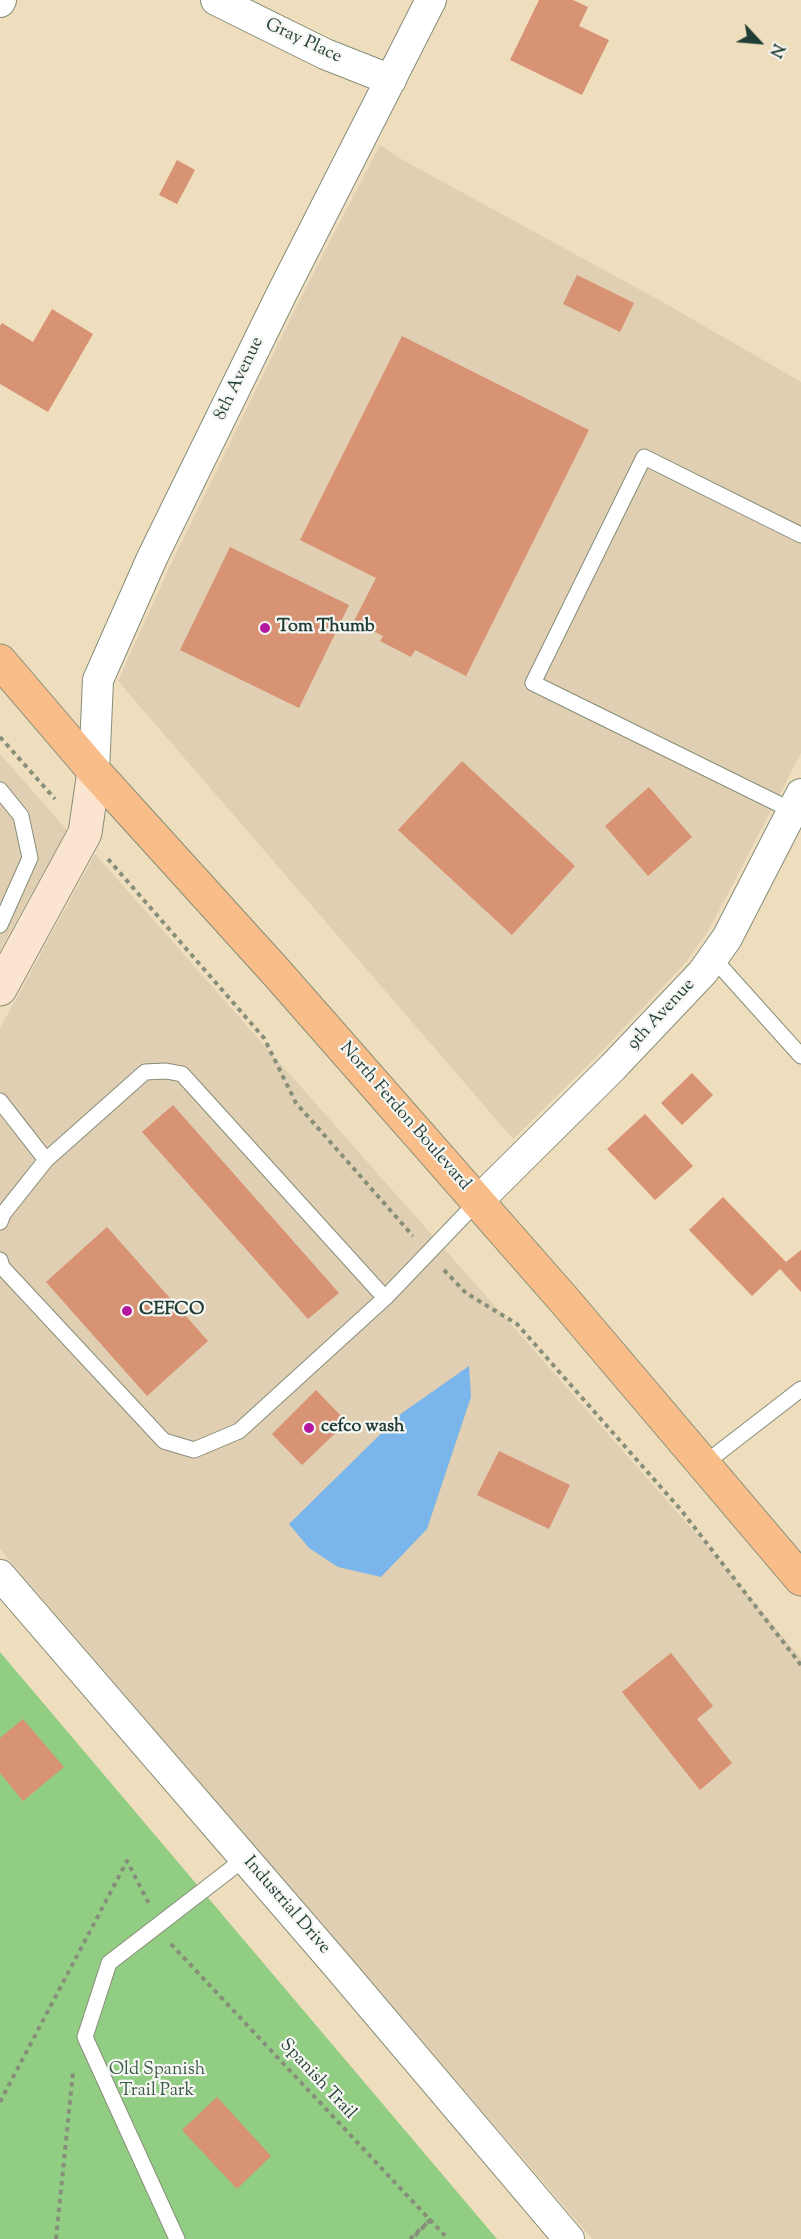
<!DOCTYPE html>
<html>
<head>
<meta charset="utf-8">
<style>
  body { margin:0 }
  #map { position:relative; width:801px; height:2239px; overflow:hidden; background:#efdebe; font-family:"Sorts Mill Goudy",serif }
  canvas { display:block }
  .north { position:absolute; left:729px; top:12px; width:60px; height:60px; -webkit-text-stroke:4px #f6f6f2; paint-order:stroke; rotate:116deg; font-size:16px; font-weight:700; line-height:24px; text-align:center; color:#1f3d34 }
  .north::after { content:''; display:block; margin:auto; width:21px; height:27px; background:#1f3d34; clip-path:polygon(50% 0,100% 100%,50% 72%,0 100%) }
</style>
</head>
<body>
<div id="map">
<canvas width="801" height="2239"></canvas>
<div class="north">N</div>
</div>
<script>
const g = document.querySelector('canvas').getContext('2d');
g.lineJoin = 'round';
function paint(path, color) { g.fillStyle = color; g.fill(path, 'evenodd'); }
const shape = rows => new Path2D(rows.map(r => 'M' + r).join(''));
function stroke(path, color, width, dash) { g.strokeStyle = color; g.lineWidth = width; g.lineCap = dash ? 'butt' : 'round'; g.setLineDash(dash || []); g.stroke(path); }
function write(font, color, halo, rows, align = 'center') {
  g.font = font + ' "Sorts Mill Goudy",serif'; g.lineWidth = 4.5; g.setLineDash([]); g.textBaseline = 'middle'; g.strokeStyle = halo; g.fillStyle = color; for (const [text, x, y, turn = 0] of rows) {
    g.save(); g.translate(x, y); g.rotate((+turn || 0) * Math.PI / 180); g.textAlign = isNaN(turn) ? turn : align; if (halo) g.strokeText(text, 0, 0); g.fillText(text, 0, 0); g.restore();
  }
}
const built = shape([
  [380,145,401,159,668,305,801,382,801,753,710,928,687,961,598,1055,513,1139,118,681,170,566,299,301],
  [0,754,67,830,0,950],
  [95,854,700,1538,801,1658,801,2239,592,2239,0,1549,0,1028]
]);
const green = shape([
  [0,1652,497,2239,0,2239]
]);
const water = shape([
  [469,1366,471,1397,427,1529,381,1577,338,1567,309,1548,289,1524,402,1413]
]);
const building = shape([
  [539,0,573,0,588,7,579,26,609,40,582,95,510,60],
  [177,160,195,170,177,204,159,195],
  [577,275,634,303,620,332,563,304],
  [52,309,93,334,48,412,0,384,0,326,2,323,33,342],
  [402,336,589,430,466,676,415,650,411,657,380,641,383,636,354,621,376,578,300,540],
  [230,547,349,605,299,708,180,650],
  [462,761,575,866,512,935,398,830],
  [649,787,692,837,648,876,605,826],
  [692,1073,713,1095,682,1125,661,1103],
  [173,1105,339,1293,308,1319,142,1132],
  [645,1114,693,1166,655,1200,607,1149],
  [723,1197,786,1262,801,1250,801,1292,780,1269,752,1296,689,1230],
  [107,1227,208,1341,147,1396,46,1282],
  [316,1390,347,1422,302,1465,272,1434],
  [499,1451,570,1485,549,1529,477,1495],
  [671,1653,713,1706,697,1719,732,1763,700,1790,622,1692],
  [23,1719,64,1767,23,1801,0,1773,0,1738],
  [217,2097,271,2156,237,2189,182,2130]
]);
const path = shape([
  [0,737,55,799],
  [108,859,264,1038,296,1103,413,1236],
  [444,1270,466,1293,517,1324,681,1510,801,1665],
  [171,1944,448,2239],
  [0,2102,127,1861,149,1904],
  [56,2239,73,2072],
  [410,2239,430,2220,412,2239]
]);
const lane = shape([
  [0,790,21,816,30,858,0,925],
  [793,811,533,683,644,457,801,535],
  [713,958,801,1056],
  [0,1101,46,1160],
  [0,1222,3,1214,46,1160,145,1072,166,1071,182,1074,385,1298],
  [0,1260,2,1267,164,1441,194,1450,239,1431,385,1298,478,1201],
  [704,1464,801,1389],
  [177,2239,85,2037,109,1963,244,1859]
]);
const street = shape([
  [216,0,325,54,391,80],
  [0,2,1,0],
  [94,771,98,680,152,558,282,293,431,0],
  [478,1201,613,1067,703,972,727,938,801,794],
  [0,1575,335,1963,569,2239]
]);
const secondary = shape([
  [0,989,85,833,94,771]
]);
const primary = shape([
  [0,661,94,771,277,973,565,1301,801,1579]
]);
const markers = [
  [265,628,6,"#b5179e"],
  [127,1311,6,"#b5179e"],
  [309,1428,6,"#b5179e"]
];
const streetNames = [
  ["Gray Place",303,42,25],
  ["8th Avenue",240,379,-64],
  ["9th Avenue",662,1015,-47],
  ["North Ferdon Boulevard",404,1117,49],
  ["Industrial Drive",286,1906,49],
  ["Spanish Trail",317,2080,47]
];
const poiNames = [
  ["Tom Thumb",277,628],
  ["CEFCO",139,1311],
  ["cefco wash",321,1428]
];
const parkNames = [
  ["Old Spanish",157,2071],
  ["Trail Park",157,2092]
];
paint(built, '#e0cfb2');
paint(green, '#91cd82');
paint(water, '#7ab5ec');
paint(building, '#d89274');
stroke(lane, '#878e79', 17);
stroke(street, '#878e79', 32);
stroke(secondary, '#878e79', 35);
stroke(primary, '#878e79', 35);
stroke(path, '#878e79', 4, [4.5, 4.5]);
stroke(lane, '#fff', 15);
stroke(street, '#fff', 30);
stroke(secondary, '#fce5d0', 33);
stroke(primary, '#f8bd89', 33);
for (const [x, y, r, color] of markers) { const dot = new Path2D(); dot.arc(x, y, r, 0, 2 * Math.PI); g.fillStyle = color; g.fill(dot); stroke(dot, '#f6f6f2', 2); }
write('18px', '#1f3d34', '#f6f6f2', streetNames);
write('bold 18px', '#1f3d34', '#f6f6f2', poiNames, 'left');
write('18px', '#365a44', '#f6f6f2', parkNames);
</script>
</body>
</html>
